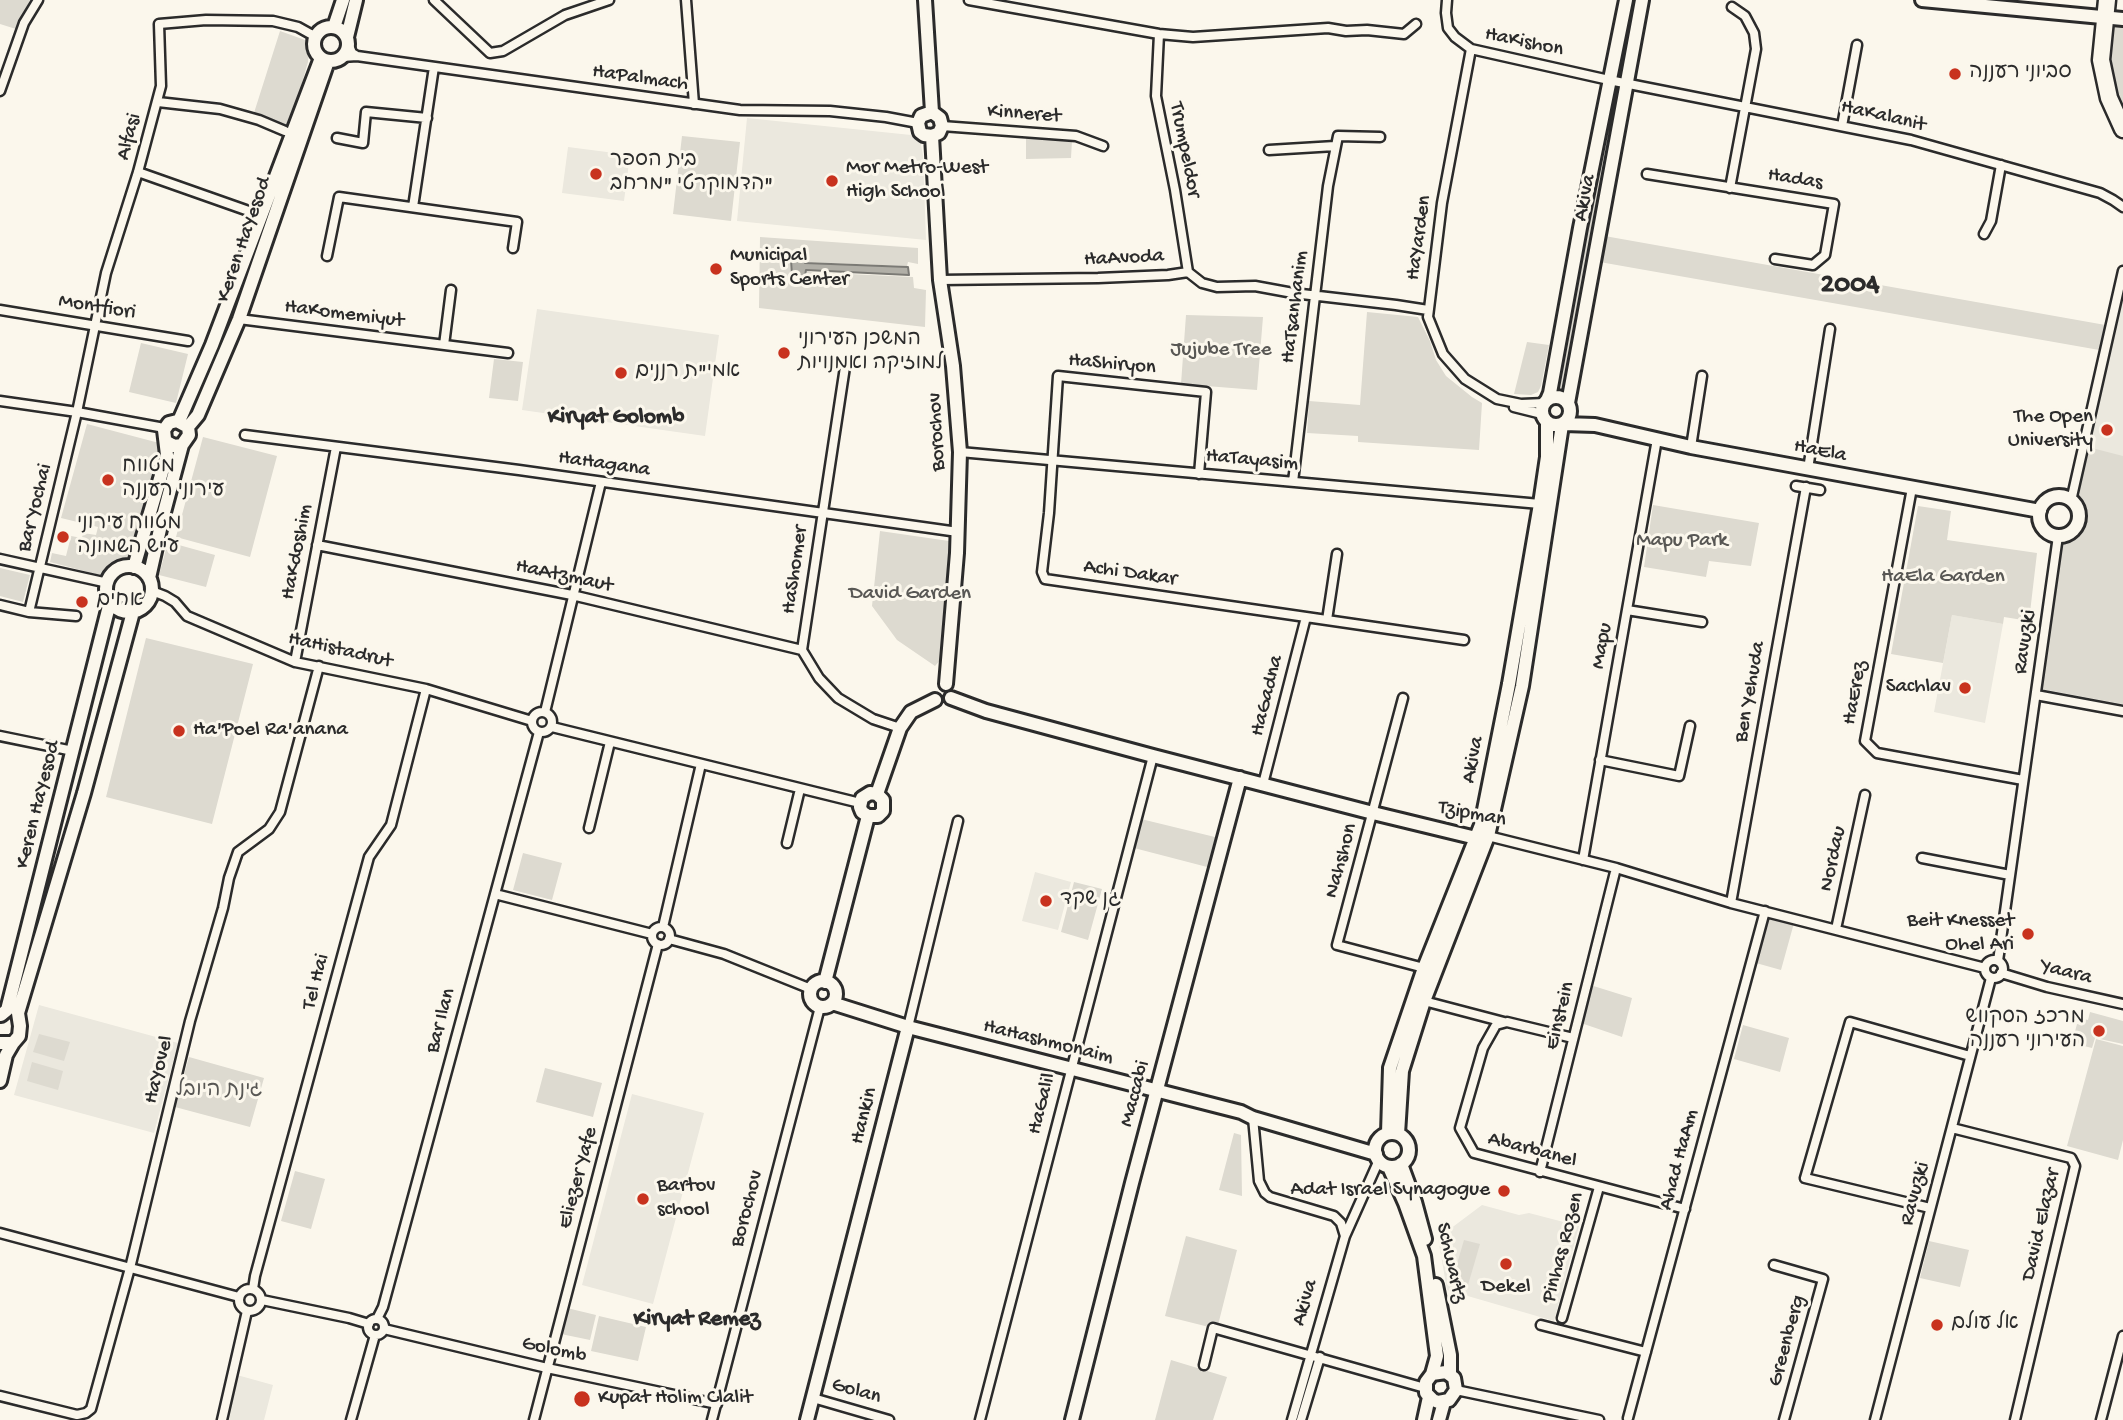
<!DOCTYPE html>
<html>
<head>
<meta charset="utf-8">
<style>
  body { margin:0 }
  canvas { display:block; background:#fbf7ec }
</style>
</head>
<body>
<canvas width="2123" height="1420"></canvas>
<script>
const g = document.querySelector('canvas').getContext('2d');
g.lineJoin = 'round';
function paint(path, color) { g.fillStyle = color; g.fill(path, 'evenodd'); }
const shape = rows => new Path2D(rows.map(r => 'M' + r).join(''));
function stroke(path, color, width, dash) { g.strokeStyle = color; g.lineWidth = width; g.lineCap = dash ? 'butt' : 'round'; g.setLineDash(dash || []); g.stroke(path); }
function write(font, color, halo, rows, align = 'center') {
  g.font = font + ' "Gochi Hand","Playpen Sans Hebrew",sans-serif'; g.lineWidth = 6; g.setLineDash([]); g.textBaseline = 'middle'; g.strokeStyle = halo; g.fillStyle = color; for (const [text, x, y, turn = 0] of rows) {
    g.save(); g.translate(x, y); g.rotate((+turn || 0) * Math.PI / 180); g.textAlign = isNaN(turn) ? turn : align; if (halo) g.strokeText(text, 0, 0); g.fillText(text, 0, 0); g.restore();
  }
}
const built = shape([
  [747,118,911,135,920,140,923,155,926,240,737,221],
  [568,147,630,155,624,201,562,193],
  [2123,283,2123,705,2040,690,2060,538,2070,535,2078,526,2082,516,2082,511,2075,499],
  [537,309,719,335,705,436,522,410],
  [1952,615,2003,624,1985,723,1934,712],
  [1035,872,1071,882,1058,930,1022,921],
  [39,1005,178,1043,154,1133,14,1095],
  [632,1094,704,1113,653,1304,582,1285],
  [1482,1205,1519,1215,1529,1213,1579,1226,1554,1321,1447,1290,1438,1238],
  [237,1375,273,1385,264,1420,226,1420]
]);
const green = shape([
  [0,0,30,0,16,29,0,24],
  [2108,24,2123,26,2123,115,2115,96,2106,49],
  [280,31,305,40,309,50,308,62,289,128,253,116],
  [320,63,237,317,191,420,185,415],
  [1611,85,1622,87,1567,392,1553,390],
  [682,136,740,142,731,221,673,214],
  [1026,137,1072,140,1071,158,1026,159],
  [1599,235,2111,326,2105,351,1594,261],
  [760,237,918,248,918,264,908,262,907,266,806,262,806,259,790,258,791,276,807,277,807,272,913,277,914,288,926,290,925,327,759,308],
  [1367,312,1418,317,1430,341,1436,360,1446,376,1472,397,1482,403,1479,450,1358,442,1358,436,1307,433,1309,401,1360,405],
  [1186,315,1263,317,1257,390,1181,384],
  [1527,342,1549,345,1541,386,1538,392,1531,395,1514,394],
  [141,343,188,354,176,403,129,392],
  [494,359,523,362,518,401,489,398],
  [87,424,163,444,164,454,131,563,124,564,115,568,107,577,50,562,52,553,66,556,71,536,82,538,83,533,96,535,98,527,61,518],
  [203,437,277,456,250,557,176,537],
  [2088,447,2123,456,2123,704,2042,689,2063,543,2074,536,2081,525,2086,508,2079,496],
  [1653,505,1759,523,1751,566,1709,561,1706,577,1644,567],
  [1918,506,1951,511,1947,540,2037,553,2029,621,2004,617,2003,624,1952,615,1943,663,1891,654],
  [880,531,949,541,942,658,935,666,897,640,872,606],
  [168,542,215,555,206,587,159,575],
  [0,568,30,575,23,602,0,596],
  [146,638,253,664,212,824,106,797],
  [1141,819,1219,838,1211,868,1134,848],
  [523,853,562,863,552,900,513,890],
  [1074,882,1102,889,1088,940,1061,932],
  [1768,916,1794,923,1781,970,1756,963],
  [1587,984,1632,998,1622,1037,1578,1022],
  [2090,1012,2123,1021,2123,1044,2095,1038,2092,1048,2072,1043,2077,1024,2082,1025,2084,1019,2088,1020],
  [1743,1025,1789,1038,1780,1072,1734,1059],
  [39,1034,70,1042,64,1061,33,1052],
  [2096,1039,2123,1046,2123,1140,2118,1160,2067,1146],
  [189,1057,264,1078,250,1127,175,1107],
  [32,1062,63,1071,58,1090,27,1081],
  [545,1068,602,1083,593,1117,536,1102],
  [1234,1133,1241,1135,1242,1196,1219,1190],
  [295,1171,325,1179,311,1229,281,1221],
  [1186,1236,1237,1250,1217,1329,1165,1316],
  [1464,1240,1480,1244,1468,1285,1452,1281],
  [1929,1241,1969,1250,1960,1287,1920,1278],
  [567,1308,596,1315,590,1340,561,1334],
  [599,1316,646,1327,638,1361,591,1351],
  [1171,1360,1227,1377,1213,1420,1155,1420]
]);
const water = shape([
  [791,260,804,260,805,263,908,267,909,275,806,270,805,276,792,276,791,260]
]);
const street = shape([
  [434,0,490,53,503,51,565,15,609,0],
  [686,0,694,104],
  [969,0,1159,34,1193,37,1328,28,1346,31,1367,30,1404,34,1416,24],
  [1447,0,1446,13,1448,28,1455,37,1471,49,1609,80,1911,140,2100,193,2113,200,2123,207],
  [1159,34,1156,96,1175,190,1188,272],
  [348,43,352,53,357,56],
  [1471,49,1442,203,1428,317,1443,354,1465,379,1497,399,1521,404,1545,403],
  [342,57,357,56,740,110,830,111,886,117,918,123],
  [0,91,24,23,38,0],
  [158,102,220,109,259,120,285,131],
  [942,126,1076,136,1103,146],
  [1842,126,1857,45],
  [337,138,363,143,366,112,427,118],
  [1269,150,1335,146],
  [138,172,260,215],
  [1647,174,1834,204,1825,255,1813,265,1775,259],
  [1730,188,1756,49,1754,33,1745,16,1732,7],
  [413,207,434,67],
  [1984,234,1991,221,2001,165],
  [327,256,339,197,517,222,513,248],
  [940,280,1098,278,1168,275,1188,272,1202,283,1217,287,1255,286,1293,293,1396,305,1428,310],
  [0,310,188,341],
  [239,319,508,353],
  [444,345,451,290],
  [845,367,802,650,819,678,838,698,873,719,900,728],
  [0,401,77,412,159,427,164,430],
  [1514,407,1542,414],
  [245,435,519,470,958,532],
  [1691,447,1702,376],
  [960,452,1540,504],
  [1808,469,1830,329],
  [1199,474,1206,392,1058,376,1049,513,1042,572,1045,579,1464,640],
  [1293,482,1328,186,1338,136,1380,137],
  [1796,486,1820,490],
  [1912,488,1865,741,1877,753,2023,780],
  [2071,501,2123,271],
  [317,545,572,595,802,650],
  [0,559,108,583],
  [152,591,165,596,175,602,187,616,295,662,426,689,532,721],
  [0,605,29,612,76,616],
  [1627,610,1702,622],
  [29,612,77,412,106,273,138,172,161,86,159,24,206,20,273,21,298,27,316,37],
  [1327,620,1337,554],
  [295,662,336,447],
  [2036,695,2123,711],
  [1403,698,1337,945,1424,968],
  '532 722a10 10 0 1 1 20 0a10 10 0 1 1-20 0Z',
  [545,712,601,482],
  [552,727,860,803],
  [0,736,73,751],
  [1600,760,1679,776,1690,726],
  [1263,784,1306,617],
  [589,828,610,742],
  [1488,836,1616,868,1731,903,1985,968],
  [787,843,800,789],
  [1922,858,2010,875],
  [1583,860,1657,439],
  [495,894,652,934],
  [1731,903,1806,487],
  [663,927,701,764],
  '652 936a9 9 0 1 1 18 0a9 9 0 1 1-18 0Z',
  [1836,929,1865,795],
  [669,939,724,954,811,989],
  '1985 969a9 9 0 1 1 18 0a9 9 0 1 1-18 0Z',
  [1998,961,2058,536],
  [2001,973,2047,987,2123,1004],
  [1424,1001,1504,1022],
  [908,1027,958,821],
  [1573,1038,1507,1022,1496,1025,1483,1048,1460,1128,1474,1153,1685,1209],
  [1253,1118,1259,1181,1265,1193,1270,1197,1334,1216,1341,1223,1345,1236],
  [1952,1128,2071,1158,2075,1166,2015,1420],
  [1540,1172,1616,868],
  [1930,1208,1805,1178,1850,1022,1970,1056],
  [0,1233,239,1297],
  [1774,1265,1823,1279,1784,1420],
  '239 1300a11 11 0 1 1 22 0a11 11 0 1 1-22 0Z',
  [253,1289,255,1276,369,857,391,825,426,689],
  [262,1300,349,1318,369,1324],
  [1562,1318,1599,1187],
  [377,1319,383,1307,539,732],
  '368 1327a8 8 0 1 1 16 0a8 8 0 1 1-16 0Z',
  [1541,1325,1646,1352],
  [384,1329,547,1368,717,1404],
  [1204,1365,1213,1328,1425,1388],
  [1456,1390,1599,1420],
  [0,1396,77,1415,86,1413,91,1409,130,1268,190,1021,223,908,229,878,238,852,269,829,280,812,319,666],
  [813,1398,889,1420],
  [1628,1418,1765,911],
  [222,1420,247,1311],
  [351,1420,375,1335],
  [534,1420,658,944],
  [712,1420,820,1007],
  [980,1420,1153,756],
  [1292,1420,1345,1236,1379,1160],
  [1301,1420,1320,1357],
  [1875,1420,1991,978],
  [2101,1420,2123,1336]
]);
const secondary = shape([
  [925,0,932,112],
  [1922,0,2123,19],
  [334,27,343,0],
  '314 44a17 17 0 1 1 34 0a17 17 0 1 1-34 0Z',
  [347,37,356,0],
  [932,112,921,116,918,123,920,132,924,135,932,136],
  [932,112,940,118,942,126,939,133,932,136],
  [932,136,940,280,953,366,960,452,957,553,946,684],
  '1542 411a14 14 0 1 1 28 0a14 14 0 1 1-28 0Z',
  [1547,400,1550,393,1580,228,1626,0],
  [1568,403,1642,0],
  [179,421,212,345,321,58],
  [1564,424,1595,425,1691,447,2040,511],
  [188,427,198,415,239,319,328,61],
  '2039 516a20 20 0 1 1 40 0a20 20 0 1 1-40 0Z',
  '106 589a23 23 0 1 1 46 0a23 23 0 1 1-46 0Z',
  [134,567,167,455,164,430,169,423,177,421,188,427,189,435,182,445,174,446,167,442],
  [149,578,163,516,182,445],
  [951,698,986,711,1153,756,1373,813,1476,838,1482,837],
  [877,794,900,728,911,712,935,700],
  [868,816,862,812,860,807,862,798,870,793,877,794],
  [868,816,878,816,883,811,883,800,877,794],
  '810 994a13 13 0 1 1 26 0a13 13 0 1 1-26 0Z',
  [825,982,868,816],
  [832,1003,908,1027,1241,1112,1253,1118,1376,1154],
  [1,1015,7,1010,110,602],
  [0,1043,13,1043,19,1036,20,1026,18,1013,84,793,133,612],
  [0,1081,6,1055,13,1043],
  [1388,1133,1390,1068,1424,968,1481,825,1509,684,1540,504,1547,457,1547,423],
  '1375 1150a17 17 0 1 1 34 0a17 17 0 1 1-34 0Z',
  [1398,1134,1402,1071,1424,1001,1488,836,1522,686,1562,425],
  [1401,1164,1415,1202,1425,1239],
  [1389,1167,1405,1203,1424,1256,1437,1356,1432,1374,1426,1382,1426,1393,1433,1400,1438,1402,1449,1400,1456,1390,1454,1378,1446,1372,1432,1374],
  [1436,1285,1450,1355,1450,1374],
  [807,1420,908,1027],
  [1072,1420,1132,1183,1240,778],
  [1424,1420,1429,1397],
  [1439,1420,1444,1402]
]);
const highway = shape([
  [2107,0,2101,60,2109,98,2123,129]
]);
const markers = [
  [1955,74,7,"#c8321e"],
  [596,174,7,"#c8321e"],
  [832,181,7,"#c8321e"],
  [716,269,7,"#c8321e"],
  [784,353,7,"#c8321e"],
  [621,373,7,"#c8321e"],
  [2107,430,7,"#c8321e"],
  [108,480,7,"#c8321e"],
  [63,537,7,"#c8321e"],
  [82,602,7,"#c8321e"],
  [1965,688,7,"#c8321e"],
  [179,731,7,"#c8321e"],
  [1046,901,7,"#c8321e"],
  [2028,934,7,"#c8321e"],
  [2099,1031,7,"#c8321e"],
  [1504,1191,7,"#c8321e"],
  [643,1199,7,"#c8321e"],
  [1506,1264,7,"#c8321e"],
  [1937,1325,7,"#c8321e"],
  [582,1399,9,"#c8321e"]
];
const streetNames = [
  ["HaKishon",1524,43,12],
  ["HaPalmach",640,79,8],
  ["Kinneret",1024,115,4],
  ["HaKalanit",1883,117,13],
  ["Alfasi",130,137,-75],
  ["Trumpeldor",1184,150,79],
  ["Hadas",1795,180,9],
  ["Akiva",1586,198,-79],
  ["HaYarden",1420,238,-82],
  ["Keren HaYesod",245,240,-71],
  ["HaAvoda",1124,259,-3],
  ["HaTsanhanim",1296,307,-83],
  ["Montfiori",97,308,9],
  ["HaKomemiyut",344,315,7],
  ["HaShiryon",1112,365,5],
  ["Borochov",938,432,-93],
  ["HaEla",1820,452,11],
  ["HaTayasim",1252,461,5],
  ["HaHagana",604,465,8],
  ["Bar Yochai",36,508,-76],
  ["HaKdoshim",298,552,-79],
  ["HaShomer",796,570,-82],
  ["Achi Dakar",1130,574,8],
  ["HaAtzmaut",564,577,12],
  ["Ravuzki",2026,642,-82],
  ["Mapu",1603,646,-80],
  ["HaHistadrut",340,651,13],
  ["Ben Yehuda",1751,692,-80],
  ["HaErez",1856,693,-80],
  ["HaGadna",1268,696,-76],
  ["Akiva",1474,760,-79],
  ["Keren HaYesod",39,805,-76],
  ["Tzipman",1472,815,11],
  ["Nordau",1834,859,-78],
  ["Nahshon",1342,861,-75],
  ["Yaara",2066,973,14],
  ["Tel Hai",317,982,-75],
  ["Einstein",1561,1016,-76],
  ["Bar Ilan",442,1021,-75],
  ["HaHashmonaim",1048,1043,14],
  ["HaYovel",160,1070,-76],
  ["Maccabi",1136,1094,-75],
  ["HaGalil",1043,1104,-76],
  ["Hankin",865,1116,-76],
  ["Abarbanel",1532,1151,15],
  ["Ahad HaAm",1680,1160,-75],
  ["Eliezer Yafe",579,1178,-75],
  ["Ravuzki",1916,1194,-75],
  ["Borochov",748,1209,-75],
  ["David Elazar",2042,1225,-77],
  ["Pinhas Rozen",1564,1248,-75],
  ["Schwartz",1450,1263,77],
  ["Akiva",1306,1303,-74],
  ["Greenberg",1788,1341,-75],
  ["Golomb",554,1351,12],
  ["Golan",856,1392,16]
];
const poiNames = [
  ["סביוני רעננה",1969,74],
  ["בית הספר",610,162],
  ["הדמוקרטי \"מרחב\"",610,186],
  ["Mor Metro-West",846,169],
  ["High School",846,193],
  ["Municipal",730,257],
  ["Sports Center",730,281],
  ["המשכן העירוני",798,341],
  ["למוזיקה ואמנויות",798,365],
  ["אמי\"ת רננים",635,373],
  ["The Open",2093,418,"right"],
  ["University",2093,442,"right"],
  ["מטווח",122,468],
  ["עירוני רעננה",122,492],
  ["מטווח עירוני",77,525],
  ["ע\"ש השמונה",77,549],
  ["אחים",96,602],
  ["Sachlav",1951,688,"right"],
  ["Ha'Poel Ra'anana",193,731],
  ["גן שקד",1060,901],
  ["Beit Knesset",2014,922,"right"],
  ["Ohel Ari",2014,946,"right"],
  ["מרכז הסקווש",2085,1019,"right"],
  ["העירוני רעננה",2085,1043,"right"],
  ["Bartov",657,1187],
  ["school",657,1211],
  ["Adat Israel Synagogue",1490,1191,"right"],
  ["Dekel",1506,1288,"center"],
  ["אל עולם",1951,1325],
  ["Kupat Holim Clalit",598,1399]
];
const parkNames = [
  ["Jujube Tree",1221,351],
  ["Mapu Park",1682,542],
  ["HaEla Garden",1943,578],
  ["David Garden",910,595],
  ["גינת היובל",219,1092]
];
const neighbourhoodNames = [
  ["Kiryat Golomb",616,418],
  ["Kiryat Remez",697,1320]
];
const districtNames = [
  ["2004",1850,287]
];
paint(built, '#ebe8de');
paint(green, '#dddad0');
paint(water, '#b1afa7');
stroke(water, '#7b7a75', 2);
stroke(street, '#2b2b2b', 13);
stroke(secondary, '#2b2b2b', 18);
stroke(highway, '#2b2b2b', 21);
stroke(street, '#fbf7ec', 8);
stroke(secondary, '#fbf7ec', 12);
stroke(highway, '#fbf7ec', 16);
for (const [x, y, r, color] of markers) { const dot = new Path2D(); dot.arc(x, y, r, 0, 2 * Math.PI); g.fillStyle = color; g.fill(dot); stroke(dot, '#fbf7ec', 2.5); }
write('21px', '#2b2b2b', '#fbf7ec', streetNames);
write('21px', '#2b2b2b', '#fbf7ec', poiNames, 'left');
write('21px', '#585754', '#fbf7ec', parkNames);
write('bold 23px', '#2b2b2b', '#fbf7ec', neighbourhoodNames);
write('bold 28px', '#2b2b2b', '#fbf7ec', districtNames);
</script>
</body>
</html>
